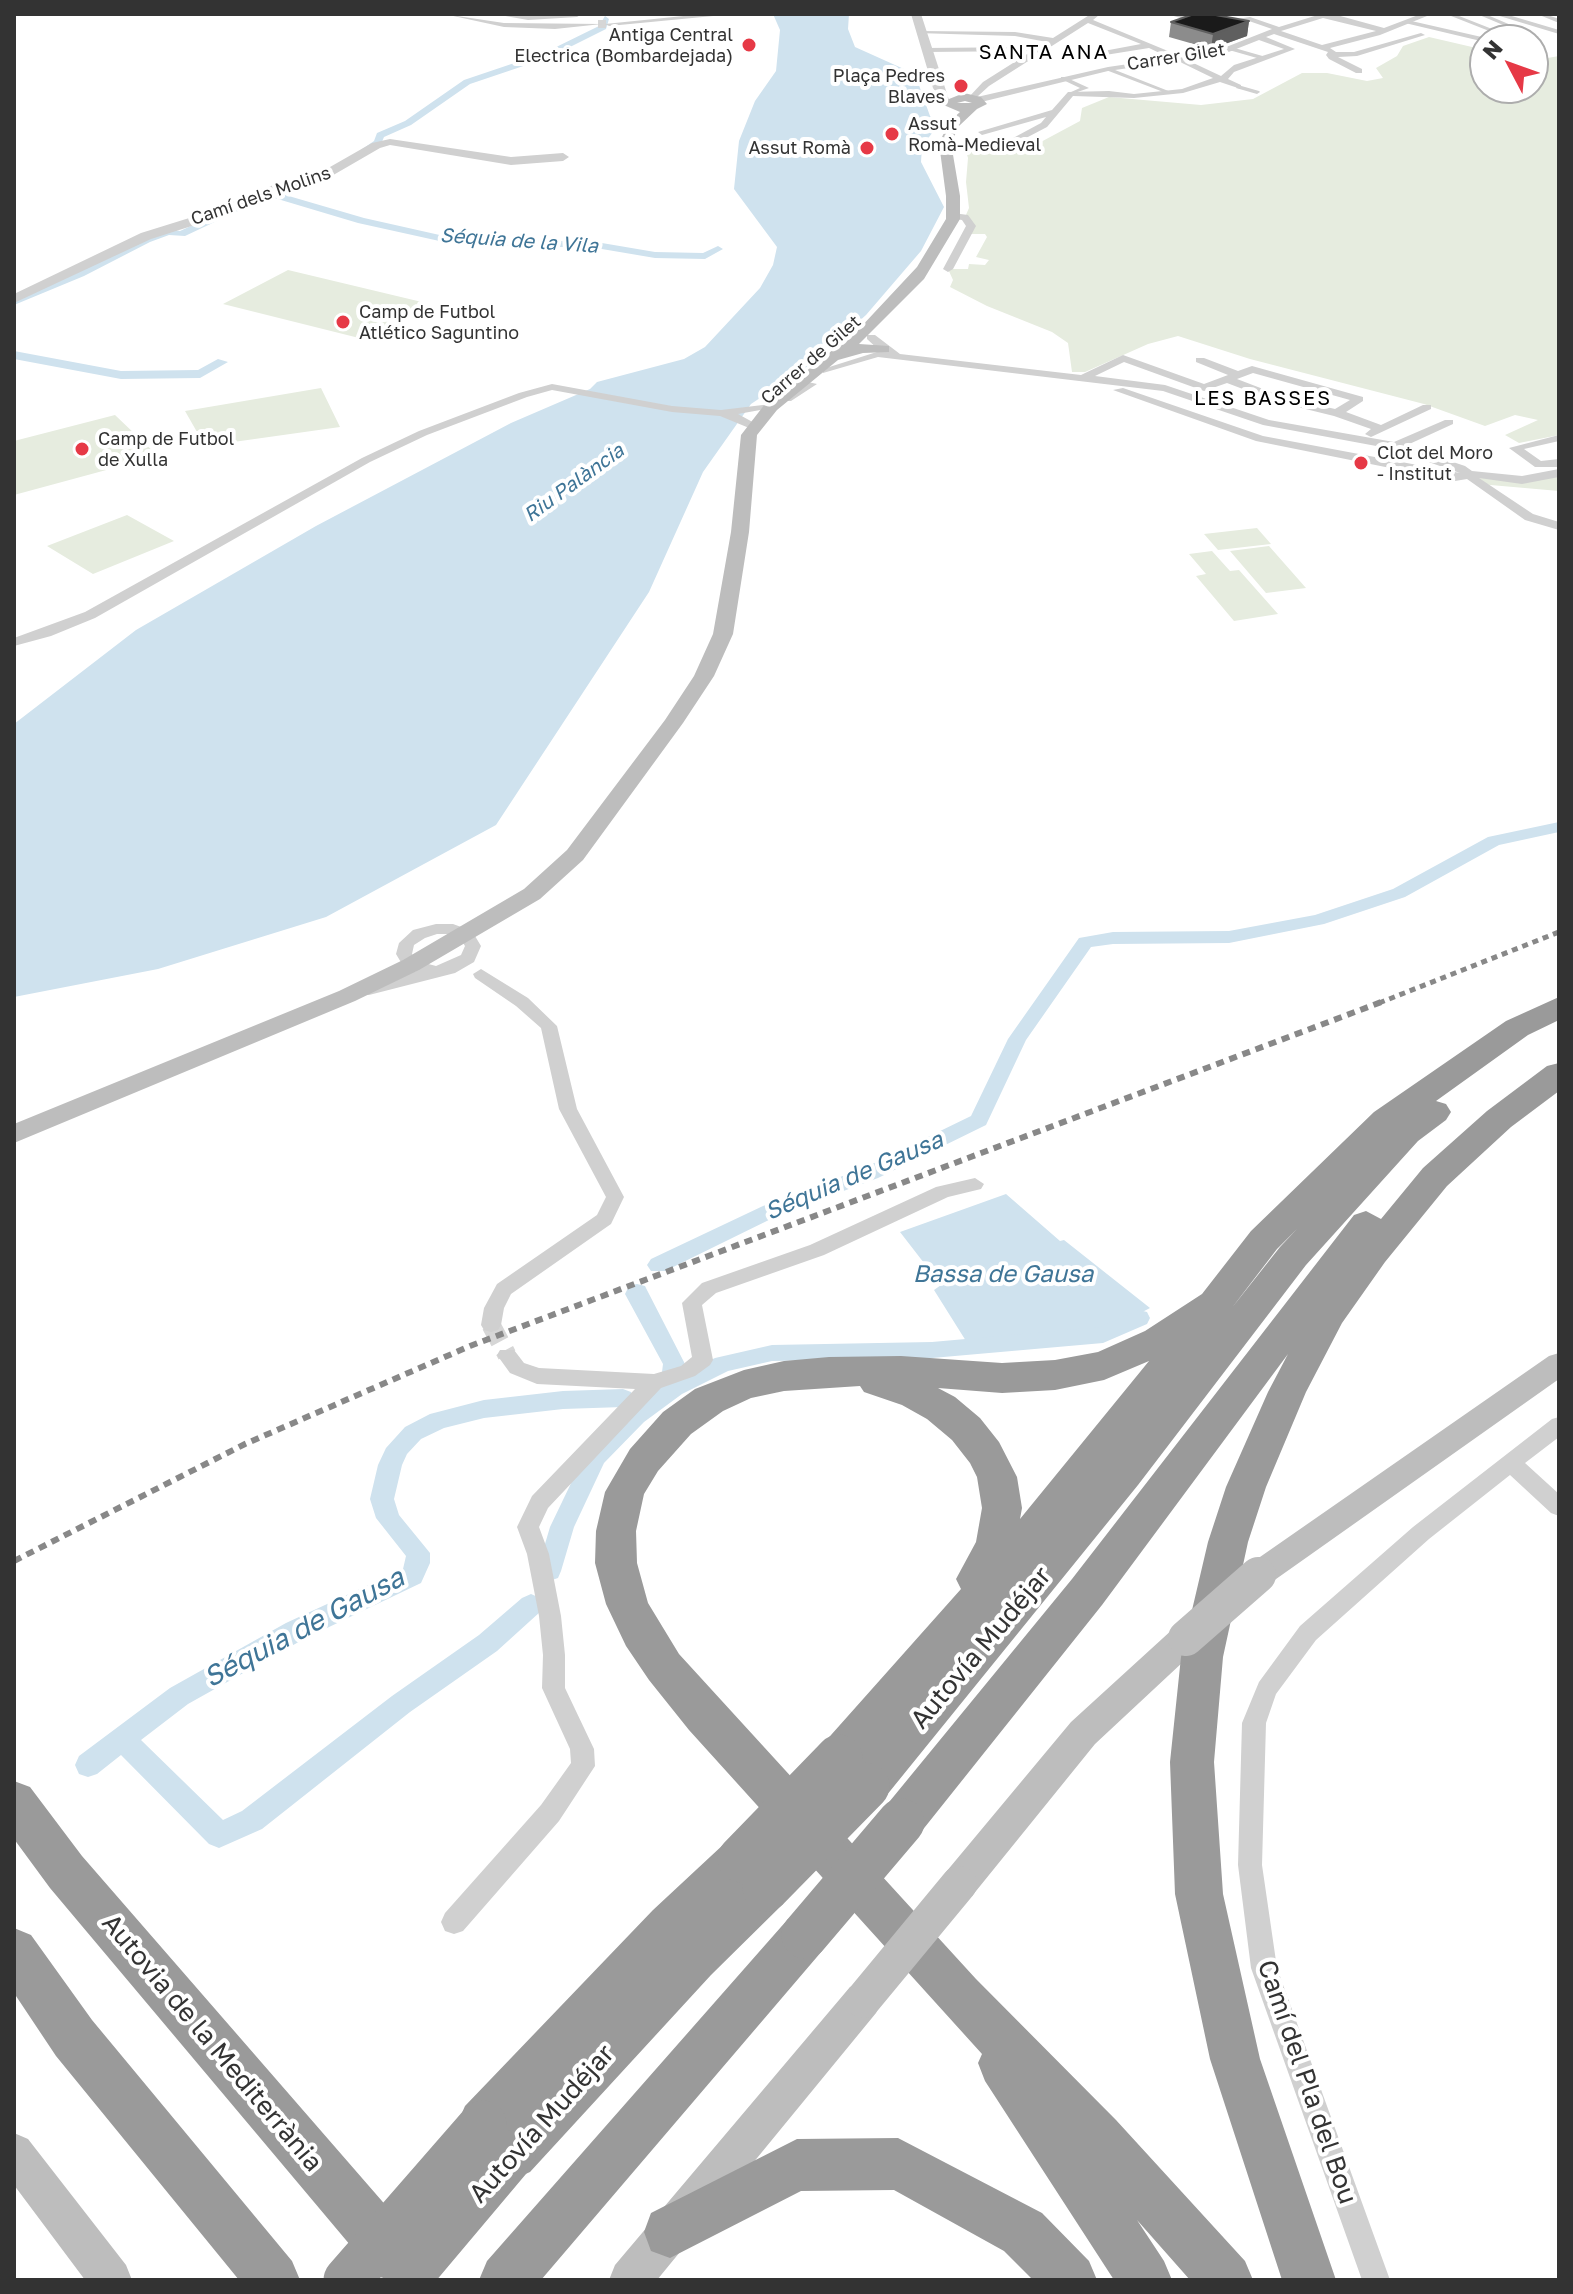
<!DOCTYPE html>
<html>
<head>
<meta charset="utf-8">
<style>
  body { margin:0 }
  #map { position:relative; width:1573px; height:2294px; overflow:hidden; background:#fff; font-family:"Golos Text",sans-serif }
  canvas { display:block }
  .frame { position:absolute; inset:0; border:16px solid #333; pointer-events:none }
  .north { position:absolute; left:1469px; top:24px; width:80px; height:80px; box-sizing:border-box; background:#fff; border:2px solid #adadad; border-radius:50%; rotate:311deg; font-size:22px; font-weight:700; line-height:32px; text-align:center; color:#333 }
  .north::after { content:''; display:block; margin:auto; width:28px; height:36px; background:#e63946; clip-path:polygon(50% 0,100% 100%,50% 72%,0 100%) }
</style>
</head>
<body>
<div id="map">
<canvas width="1573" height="2294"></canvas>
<div class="frame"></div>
<div class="north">N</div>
</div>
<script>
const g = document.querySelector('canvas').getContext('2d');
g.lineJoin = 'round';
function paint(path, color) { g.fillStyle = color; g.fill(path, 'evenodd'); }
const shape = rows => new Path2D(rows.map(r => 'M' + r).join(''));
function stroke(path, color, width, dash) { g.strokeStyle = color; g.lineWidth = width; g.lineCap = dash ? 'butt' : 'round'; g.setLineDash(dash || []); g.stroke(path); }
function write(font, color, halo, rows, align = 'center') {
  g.font = font + ' "Golos Text",sans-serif'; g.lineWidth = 8; g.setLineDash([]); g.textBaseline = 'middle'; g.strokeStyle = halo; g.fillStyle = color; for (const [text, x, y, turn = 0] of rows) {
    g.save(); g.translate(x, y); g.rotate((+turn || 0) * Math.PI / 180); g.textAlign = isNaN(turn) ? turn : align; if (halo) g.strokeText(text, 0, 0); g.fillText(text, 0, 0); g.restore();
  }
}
const green = shape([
  [1429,37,1485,50,1485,88,1533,88,1533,52,1542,59,1559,56,1559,435,1519,443,1505,435,1538,420,1515,415,1485,426,1424,404,1250,359,1178,336,1148,344,1085,372,1072,372,1068,343,1052,332,987,306,950,287,953,280,948,269,968,269,969,264,985,265,989,260,976,257,987,237,985,234,969,234,965,217,969,208,966,182,968,158,962,137,1024,151,1080,121,1082,108,1109,97,1201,105,1253,99,1302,73,1327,73,1367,81,1383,78,1376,68,1397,56,1403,46],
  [288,270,426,303,363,339,223,304],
  [321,388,340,427,205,446,185,411],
  [115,415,158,456,14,495,14,441],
  [1559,473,1559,491,1479,484,1470,476,1522,480],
  [127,515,174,541,93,574,47,546],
  [1257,528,1271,544,1218,550,1204,534],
  [1269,546,1306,588,1266,593,1230,551],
  [1212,551,1230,571,1239,570,1278,614,1234,621,1196,576,1206,574,1189,554]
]);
const water = shape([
  [773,14,849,14,848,29,855,47,915,74,930,116,935,121,929,125,933,132,922,146,921,162,944,207,921,251,866,315,811,364,751,404,703,472,649,592,496,825,326,917,158,969,14,997,14,724,136,630,316,526,511,423,590,389,597,382,684,359,705,347,760,288,773,265,777,247,734,189,739,141,755,101,776,71,780,30],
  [1006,1194,1060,1241,1064,1240,1150,1308,1100,1334,966,1341,934,1290,941,1285,900,1232]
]);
const canal = shape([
  [605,16,609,19,606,29,550,57,470,84,411,125,384,137,381,144,360,158,352,156,374,141,377,133,405,121,464,80,544,53,599,26,605,16],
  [275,192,364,218,453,238,596,242,655,252,703,253,718,246,723,249,705,259,655,258,596,248,453,244,358,223,271,197,271,193,275,192],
  [236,205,241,208,240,210,185,236,169,235,150,242,84,276,14,305,14,298,76,272,142,238,168,229,180,231,236,205],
  [14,351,121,371,198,370,218,359,228,362,200,378,121,379,14,359,14,351],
  [1559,822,1559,832,1499,845,1405,897,1324,924,1229,943,1113,944,1091,947,1026,1040,986,1125,878,1178,777,1216,665,1271,651,1271,647,1265,651,1259,763,1206,864,1168,971,1116,1008,1039,1079,938,1113,932,1229,931,1315,915,1393,889,1488,837,1559,822],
  [637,1284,645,1286,648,1292,685,1364,683,1373,715,1358,772,1345,932,1342,1100,1327,1139,1310,1147,1312,1150,1318,1147,1324,1103,1343,932,1358,772,1361,728,1371,682,1394,644,1422,604,1463,574,1527,561,1571,558,1578,549,1581,540,1578,537,1571,550,1527,587,1450,628,1410,670,1380,662,1372,663,1364,625,1294,629,1286,637,1284],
  [623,1389,631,1392,634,1398,631,1404,623,1407,563,1409,484,1418,444,1428,421,1439,407,1454,402,1465,394,1499,399,1515,430,1553,430,1563,421,1583,304,1639,188,1704,141,1740,223,1820,242,1811,392,1696,479,1635,522,1598,531,1594,540,1598,543,1605,540,1612,497,1651,410,1712,262,1829,219,1848,209,1844,121,1755,97,1774,88,1777,79,1774,75,1765,79,1756,170,1688,286,1623,403,1569,406,1556,376,1518,370,1499,378,1465,386,1448,405,1427,430,1414,484,1400,563,1391,623,1389]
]);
const minorTunnelFar1 = shape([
  [598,24,609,24]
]);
const minorTunnel = shape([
  [491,1325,507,1355]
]);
const pedestrian = shape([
  [1446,14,1454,14,1520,40,1512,40,1446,14],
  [1477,14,1485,14,1539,37,1534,38,1477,14],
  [1537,14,1545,14,1559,19,1559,23,1537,14],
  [1407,20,1486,38,1489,40,1485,42,1405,23,1407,20],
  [1231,47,1266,57,1267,58,1264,60,1229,50,1231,47],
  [1106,68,1110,68,1171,92,1166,93,1106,70,1106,68],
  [1061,77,1065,77,1089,88,1069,95,1069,93,1080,88,1061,79,1061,77],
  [1238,85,1259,91,1260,92,1257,94,1236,88,1238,85]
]);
const minor = shape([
  [444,14,504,23,602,24,555,29,504,27,444,14],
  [703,14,734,14,609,26,605,24,703,14],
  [1091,14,1099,15,1093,20,1180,56,1216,51,1272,29,1249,21,1211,27,1167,14,1179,14,1211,23,1250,17,1279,27,1321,14,1333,14,1384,28,1421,14,1432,14,1380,35,1330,48,1336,52,1354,52,1421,33,1425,35,1357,56,1338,57,1362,69,1362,73,1356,73,1329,59,1326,55,1328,52,1274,34,1266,37,1295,49,1234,72,1228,79,1241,85,1241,89,1220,82,1183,93,1134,98,1073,96,1047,127,1005,149,1002,144,1041,123,1046,117,982,135,978,132,1052,110,1068,92,1109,91,1134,94,1182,89,1213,78,1178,61,1108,71,977,103,968,98,983,82,1032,51,926,52,923,48,1040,47,1047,42,1015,36,917,33,921,31,1015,32,1053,38,1091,14],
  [1323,18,1376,31,1322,45,1281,31,1323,18],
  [1088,23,1141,44,1077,56,1074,60,1149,48,1170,58,1108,67,977,97,989,86,1088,23],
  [1259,40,1284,49,1234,65,1221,76,1187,60,1221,55,1259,40],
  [1493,14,1505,14,1559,30,1559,34,1493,14],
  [953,213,968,215,976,226,953,269,948,272,943,269,966,226,962,220,950,218,950,214,953,213],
  [867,335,875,335,900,354,1081,375,1123,355,1204,384,1228,375,1196,362,1196,358,1204,358,1238,371,1252,366,1363,397,1363,401,1346,412,1381,425,1423,405,1431,405,1431,409,1371,437,1365,434,1371,429,1334,416,1277,402,1227,383,1204,391,1124,362,1095,376,1165,385,1269,420,1394,442,1445,420,1453,420,1453,424,1405,446,1465,466,1472,471,1522,476,1559,469,1559,477,1522,484,1479,478,1533,514,1559,522,1559,530,1525,520,1467,479,1455,481,1256,441,1113,390,1123,388,1263,436,1460,473,1397,451,1387,453,1387,448,1263,425,1163,391,878,357,823,373,823,369,880,351,867,339,867,335],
  [1253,373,1350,400,1335,409,1284,397,1237,379,1253,373],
  [808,382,817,384,791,401,783,401,783,397,808,382],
  [552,384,672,406,721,410,771,404,777,407,738,414,758,425,760,427,754,430,720,416,672,412,552,390,527,397,427,435,370,462,95,618,51,636,14,646,14,638,85,612,362,458,419,431,519,393,552,384],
  [1559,435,1559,441,1524,449,1541,461,1559,459,1559,467,1535,467,1509,448,1559,435],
  [436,924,453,924,472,931,481,946,474,962,455,973,369,995,363,994,361,990,363,986,416,971,405,969,396,954,399,943,413,930,436,924],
  [437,934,450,934,460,938,465,946,461,955,436,966,417,961,412,954,414,945,425,938,437,934],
  [481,969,528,998,557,1026,577,1109,624,1197,611,1224,511,1294,504,1308,501,1325,498,1330,491,1332,484,1330,481,1325,484,1308,497,1284,597,1215,606,1197,559,1109,541,1028,516,1006,475,978,473,974,481,969],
  [975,1178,984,1184,981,1189,948,1197,824,1255,716,1293,702,1305,713,1360,710,1365,695,1376,661,1388,548,1508,539,1527,549,1554,561,1616,565,1655,565,1688,594,1749,595,1766,559,1821,463,1931,454,1934,445,1931,441,1922,445,1913,541,1805,571,1763,570,1749,542,1688,543,1655,539,1616,527,1554,517,1527,532,1496,635,1389,537,1384,510,1373,497,1355,500,1350,514,1350,524,1363,539,1368,654,1374,681,1366,692,1357,682,1303,702,1283,810,1245,936,1187,975,1178],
  [1559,1417,1559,1437,1525,1463,1559,1494,1559,1516,1551,1513,1510,1475,1429,1539,1316,1640,1276,1694,1266,1723,1262,1865,1277,1968,1390,2280,1362,2280,1251,1968,1238,1865,1242,1723,1259,1682,1300,1626,1413,1527,1552,1419,1559,1417]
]);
const tertiary = shape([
  [494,14,582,14,577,17,528,20,494,14],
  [911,14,921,14,950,103,942,103,933,88,911,14],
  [390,139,511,157,563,153,569,157,563,161,511,165,390,145,380,148,323,181,266,195,223,216,151,239,14,303,14,294,141,233,215,210,258,189,316,175,372,143,390,139]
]);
const secondary = shape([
  [964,93,981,97,987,104,977,109,959,126,951,143,960,196,960,219,924,279,859,344,889,346,889,352,863,353,838,360,777,410,757,435,749,532,733,634,714,676,683,723,583,860,540,899,419,970,355,1001,14,1143,14,1124,339,991,403,960,524,889,567,850,665,720,694,676,713,634,731,532,741,435,765,404,859,329,917,267,946,219,946,196,939,143,950,121,960,112,939,103,964,93],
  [965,101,972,103,957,103,965,101],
  [1559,1353,1559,1379,1269,1584,1258,1588,1247,1584,1242,1575,1247,1566,1549,1356,1559,1353],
  [1186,1624,1198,1628,1202,1638,1198,1648,1095,1744,972,1896,959,1901,946,1896,941,1884,946,1872,1071,1722,1174,1628,1186,1624],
  [863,1981,876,1987,882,2000,876,2013,657,2280,609,2280,615,2265,850,1987,863,1981],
  [14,2133,28,2139,126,2265,132,2280,85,2280,14,2185,14,2133]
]);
const motorway = shape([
  [1559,997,1559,1020,1528,1035,1436,1101,1446,1104,1451,1112,1446,1120,1418,1141,1306,1265,1138,1485,882,1801,866,1807,850,1801,843,1786,848,1775,839,1778,823,1772,817,1758,823,1744,961,1589,956,1579,976,1542,982,1508,977,1477,970,1463,952,1440,927,1419,902,1405,864,1392,860,1386,784,1391,751,1398,723,1411,691,1434,658,1471,644,1494,636,1531,637,1563,648,1603,679,1654,976,1979,1116,2120,1245,2261,1253,2280,1190,2280,1137,2220,1164,2261,1172,2280,1114,2280,985,2081,978,2063,982,2054,689,1730,649,1680,626,1646,606,1604,595,1563,596,1531,605,1492,630,1449,663,1412,695,1389,744,1370,784,1361,829,1357,901,1356,1002,1363,1055,1360,1098,1352,1145,1331,1202,1294,1251,1231,1374,1112,1506,1021,1559,997],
  [1297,1229,1280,1247,1231,1309,1277,1249,1297,1229],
  [1149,1361,1020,1519,1022,1508,1017,1477,999,1442,980,1418,955,1397,938,1388,1002,1393,1055,1390,1104,1380,1149,1361],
  [1559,1063,1559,1091,1511,1127,1447,1186,1385,1262,1342,1323,1306,1392,1266,1487,1248,1542,1223,1657,1214,1762,1223,1894,1260,2059,1336,2280,1282,2280,1210,2059,1175,1894,1170,1762,1181,1657,1208,1542,1226,1487,1268,1392,1288,1354,1102,1605,917,1837,901,1843,885,1837,878,1822,885,1807,1072,1579,1354,1215,1366,1211,1381,1219,1423,1168,1487,1111,1547,1066,1559,1063],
  [14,1781,30,1787,82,1856,415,2239,423,2258,415,2277,407,2280,377,2277,50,1888,14,1839,14,1781],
  [741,1837,757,1843,764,1859,760,1868,766,1866,783,1872,789,1888,783,1904,711,1975,530,2172,512,2180,494,2172,486,2154,489,2147,483,2150,465,2142,457,2124,465,2106,653,1910,725,1843,741,1837],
  [805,1912,822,1919,829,1935,822,1951,541,2280,479,2280,487,2261,788,1919,805,1912],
  [14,1928,31,1935,92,2020,292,2261,300,2280,239,2280,56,2056,14,1993,14,1928],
  [898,2138,1042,2213,1089,2261,1097,2280,1033,2280,1004,2251,894,2190,801,2191,670,2258,651,2251,644,2232,651,2213,797,2139,898,2138]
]);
const railFar1 = shape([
  [1379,1003,1559,932]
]);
const rail = shape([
  [14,1561,245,1444,470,1346,1384,1001]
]);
const secondaryBridge = shape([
  [1186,1638,1258,1575],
  [863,2000,959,1884]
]);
const motorwayBridge = shape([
  [741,1859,839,1758],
  [766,1888,866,1786],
  [805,1935,901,1822],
  [347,2280,483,2124],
  [406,2280,512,2154]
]);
const wall = shape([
  [1249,21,1247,36,1211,49,1169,37,1171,22]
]);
const shadedWall = shape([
  [1249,21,1247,36,1211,49,1213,34]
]);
const building = shape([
  [1194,14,1210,14,1249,21,1213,34,1171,22,1194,14]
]);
const markers = [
  [749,45,8,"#e63946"],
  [961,86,8,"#e63946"],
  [892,134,8,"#e63946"],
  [867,148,8,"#e63946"],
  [343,322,8,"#e63946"],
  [82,449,8,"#e63946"],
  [1361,463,8,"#e63946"]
];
const farPoinames = [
  ["Antiga Central",733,35,"right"],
  ["Electrica (Bombardejada)",733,56,"right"],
  ["Plaça Pedres",945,76,"right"],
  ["Blaves",945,97,"right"],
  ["Assut",908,124],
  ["Romà-Medieval",908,145],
  ["Assut Romà",851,148,"right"],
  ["Camp de Futbol",359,312],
  ["Atlético Saguntino",359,333],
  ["Camp de Futbol",98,439],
  ["de Xulla",98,460],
  ["Clot del Moro",1377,453],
  ["- Institut",1377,474]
];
const farStreetnames = [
  ["Carrer Gilet",1176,57,-9],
  ["Camí dels Molins",261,196,-19],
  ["Carrer de Gilet",811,360,-41]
];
const farNeighbourhoodnames = [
  ["SANTA ANA",1044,53],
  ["LES BASSES",1263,399]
];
const farWaternames = [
  ["Séquia de la Vila",519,241,4],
  ["Riu Palància",574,483,-36]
];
const waterNames = [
  ["Séquia de Gausa",854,1176,-23],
  ["Bassa de Gausa",1003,1274]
];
const nearStreetnames = [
  ["Autovía Mudéjar",981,1648,-50],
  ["Autovia de la Mediterrània",212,2043,50],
  ["Camí del Pla del Bou",1307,2082,71],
  ["Autovía Mudéjar",542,2124,-48]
];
const nearWaternames = [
  ["Séquia de Gausa",304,1628,-28]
];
paint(green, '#e6ecdf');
paint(water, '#cfe2ee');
paint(canal, '#cfe2ee');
stroke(minorTunnelFar1, '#d6d6d6', 8, [8, 4]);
stroke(minorTunnel, '#d6d6d6', 19, [19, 10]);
paint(pedestrian, '#d0d0d0');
paint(minor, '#d0d0d0');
paint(tertiary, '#d0d0d0');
paint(secondary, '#bdbdbd');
paint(motorway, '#9a9a9a');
stroke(railFar1, '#888', 5, [6, 5]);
stroke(rail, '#888', 6, [8, 6]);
stroke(secondaryBridge, '#bdbdbd', 36);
stroke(motorwayBridge, '#9a9a9a', 47);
paint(wall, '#8c8c8c');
paint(shadedWall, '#5f5f5f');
paint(building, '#1a1a1a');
stroke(building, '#5f5f5f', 2);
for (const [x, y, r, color] of markers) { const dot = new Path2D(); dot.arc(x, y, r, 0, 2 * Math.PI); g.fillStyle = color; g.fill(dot); stroke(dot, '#fff', 3); }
write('18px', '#333', '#fff', farPoinames, 'left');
write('18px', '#333', '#fff', farStreetnames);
g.letterSpacing = '2px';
write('20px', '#000', '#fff', farNeighbourhoodnames);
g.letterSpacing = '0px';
write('italic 20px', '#3f7597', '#fff', farWaternames);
write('italic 24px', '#3f7597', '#fff', waterNames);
write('26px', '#333', '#fff', nearStreetnames);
write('italic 28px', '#3f7597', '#fff', nearWaternames);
</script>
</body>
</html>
